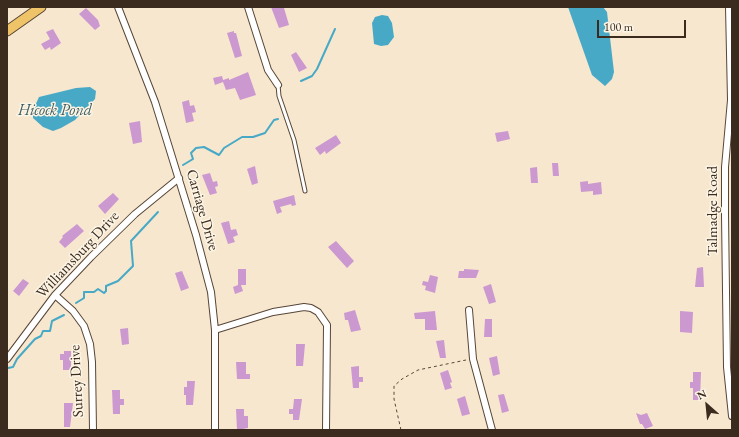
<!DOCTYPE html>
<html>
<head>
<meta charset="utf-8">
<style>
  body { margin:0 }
  #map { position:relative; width:739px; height:437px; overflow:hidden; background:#f6e7ce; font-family:"EB Garamond",serif }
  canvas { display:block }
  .frame { position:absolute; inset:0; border:8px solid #3b2a1e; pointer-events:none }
  .north { position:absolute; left:687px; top:385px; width:40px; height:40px; -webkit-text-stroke:3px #fcf5e5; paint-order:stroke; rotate:333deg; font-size:11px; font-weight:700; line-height:16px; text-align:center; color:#3b2a1e }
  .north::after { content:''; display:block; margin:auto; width:14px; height:18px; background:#3b2a1e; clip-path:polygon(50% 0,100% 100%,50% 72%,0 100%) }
  .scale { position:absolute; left:597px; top:20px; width:89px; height:18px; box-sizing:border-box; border:2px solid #3b2a1e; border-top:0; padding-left:5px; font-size:12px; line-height:14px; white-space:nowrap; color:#3b2a1e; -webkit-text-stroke:3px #fcf5e5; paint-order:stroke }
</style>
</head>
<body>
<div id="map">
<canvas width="739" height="437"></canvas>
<div class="frame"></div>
<div class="north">N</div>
<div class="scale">100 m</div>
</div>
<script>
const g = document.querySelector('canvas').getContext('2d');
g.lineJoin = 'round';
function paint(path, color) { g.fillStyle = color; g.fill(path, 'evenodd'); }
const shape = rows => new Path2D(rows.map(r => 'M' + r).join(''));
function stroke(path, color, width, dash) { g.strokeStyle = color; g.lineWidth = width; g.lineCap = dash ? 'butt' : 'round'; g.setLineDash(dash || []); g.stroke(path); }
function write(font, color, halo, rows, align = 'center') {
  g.font = font + ' "EB Garamond",serif'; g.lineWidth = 3; g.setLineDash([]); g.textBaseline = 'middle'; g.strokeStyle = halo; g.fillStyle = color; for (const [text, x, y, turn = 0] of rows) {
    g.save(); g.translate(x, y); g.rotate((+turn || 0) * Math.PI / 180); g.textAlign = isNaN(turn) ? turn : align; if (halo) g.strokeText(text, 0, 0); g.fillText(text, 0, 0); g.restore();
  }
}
const water = shape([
  [568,7,603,7,607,12,614,72,612,79,605,86,592,75],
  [382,15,388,16,392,23,394,37,388,45,381,46,374,44,372,23,375,17],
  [90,87,96,91,95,99,75,120,61,128,53,131,43,127,33,118,33,110,39,97,76,88]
]);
const stream = shape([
  [301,81,312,76,317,69,335,29],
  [183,165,193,159,191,153,196,148,204,147,219,155,224,148,242,137,253,137,265,133,274,120,278,119],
  [76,303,84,298,84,292,94,292,98,289,104,293,106,291,106,286,118,281,133,266,131,241,158,212],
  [8,368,13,367,17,359,35,339,41,336,43,331,50,331,52,321,64,315]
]);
const building = shape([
  [271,7,284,8,289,25,279,28],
  [86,8,98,20,100,26,95,30,79,14],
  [53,29,61,43,51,50,50,47,45,50,41,44,50,39,46,32],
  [234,31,234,33,236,33,242,56,235,58,227,33],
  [296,52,307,68,299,72,291,55],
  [248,72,256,95,240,100,235,88,226,90,223,82,215,85,213,78,222,76,223,80,229,78,229,80],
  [189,100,190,106,194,105,196,112,192,113,194,121,186,123,182,102],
  [140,121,142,142,133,144,129,123],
  [508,131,510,139,497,142,495,133],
  [336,135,341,143,326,154,325,151,320,155,315,148],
  [552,163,558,163,559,176,553,176],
  [255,166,258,183,252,185,247,169],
  [537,167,538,183,531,183,530,168],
  [210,173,213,182,217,181,218,186,215,187,217,193,210,195,202,175],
  [588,181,588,184,601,182,602,194,593,195,593,191,581,192,580,182],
  [113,193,119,199,105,214,98,206],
  [294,195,296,205,292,206,291,204,280,207,282,212,277,214,273,201],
  [229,221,231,230,236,229,238,235,233,237,235,242,228,244,221,223],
  [77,224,84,231,65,248,59,242,63,237,62,236],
  [336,241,354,261,347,268,328,247],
  [703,267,704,287,695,287,697,268],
  [238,269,246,269,246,285,241,285,243,291,235,294,233,287,238,285],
  [464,269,479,270,476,278,458,278,459,271,464,271],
  [182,271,189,288,181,291,175,273],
  [430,275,438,277,435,293,425,290,426,286,422,285,423,281,428,282],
  [23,279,29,283,19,296,13,291],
  [491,284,496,302,489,304,483,287],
  [355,310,361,330,351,332,348,320,345,320,344,313],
  [435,311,437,330,425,330,425,319,415,319,414,313],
  [680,311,693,312,692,333,680,332],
  [485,319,492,319,492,337,484,337],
  [128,328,129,344,122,345,120,329],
  [444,340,446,358,440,358,436,341],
  [296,344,305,344,303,366,296,366],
  [64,351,71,351,71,370,63,370,63,360,60,360,60,354,64,354],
  [497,356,500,374,493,376,489,358],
  [236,362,246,362,246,374,250,374,250,379,237,379],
  [359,366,359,377,363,377,363,382,359,382,359,388,353,388,351,367],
  [448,370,452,382,450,383,452,388,445,390,440,373],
  [693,372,701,372,700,400,693,400,693,388,690,388,690,382,693,382],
  [187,381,195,381,193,405,186,405,186,395,184,395,184,387,187,387],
  [112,390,120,390,120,399,124,399,124,405,120,405,120,414,113,414],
  [504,394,509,411,502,413,498,395],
  [465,396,470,414,462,416,457,399],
  [294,399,302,399,299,420,293,420,293,414,289,414,289,409,293,409],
  [64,403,73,403,70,427,64,427],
  [236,409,244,409,244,416,248,416,248,428,237,430],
  [636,413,641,415,647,413,653,426,645,429,642,424,640,424]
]);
const path = shape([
  [401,430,394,399,394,386,402,379,418,370,466,360]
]);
const lane = shape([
  [278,85,279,96,294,140,305,191]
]);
const street = shape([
  [118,7,155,102,196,235,211,292,215,330,215,430],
  [248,7,268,70,278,85],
  [729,7,731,100,725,167,725,215,727,367,732,416],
  [55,295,73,311,84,326,90,344,92,362,93,430],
  [469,310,473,359,492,430],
  [215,330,273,312,292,309,304,307,311,308,318,312,327,325,326,430],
  [7,359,55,295,91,257,135,214,179,178]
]);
const primary = shape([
  [7,31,41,7]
]);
const streetNames = [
  ["Carriage Drive",202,210,74],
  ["Talmadge Road",713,211,-90],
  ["Williamsburg Drive",78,255,-47],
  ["Surrey Drive",77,381,-93]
];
const waterNames = [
  ["Hicock Pond",55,111]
];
paint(water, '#48a9c7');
stroke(stream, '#48a9c7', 2);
paint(building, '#cc98d0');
stroke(lane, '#574638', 5);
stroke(street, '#574638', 8);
stroke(primary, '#574638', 11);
stroke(path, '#574638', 1, [3, 3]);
stroke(lane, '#fff', 3);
stroke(street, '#fff', 6);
stroke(primary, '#efc469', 9);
write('15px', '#3b2a1e', '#fcf5e5', streetNames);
write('italic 16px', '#405d62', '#fcf5e5', waterNames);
</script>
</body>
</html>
